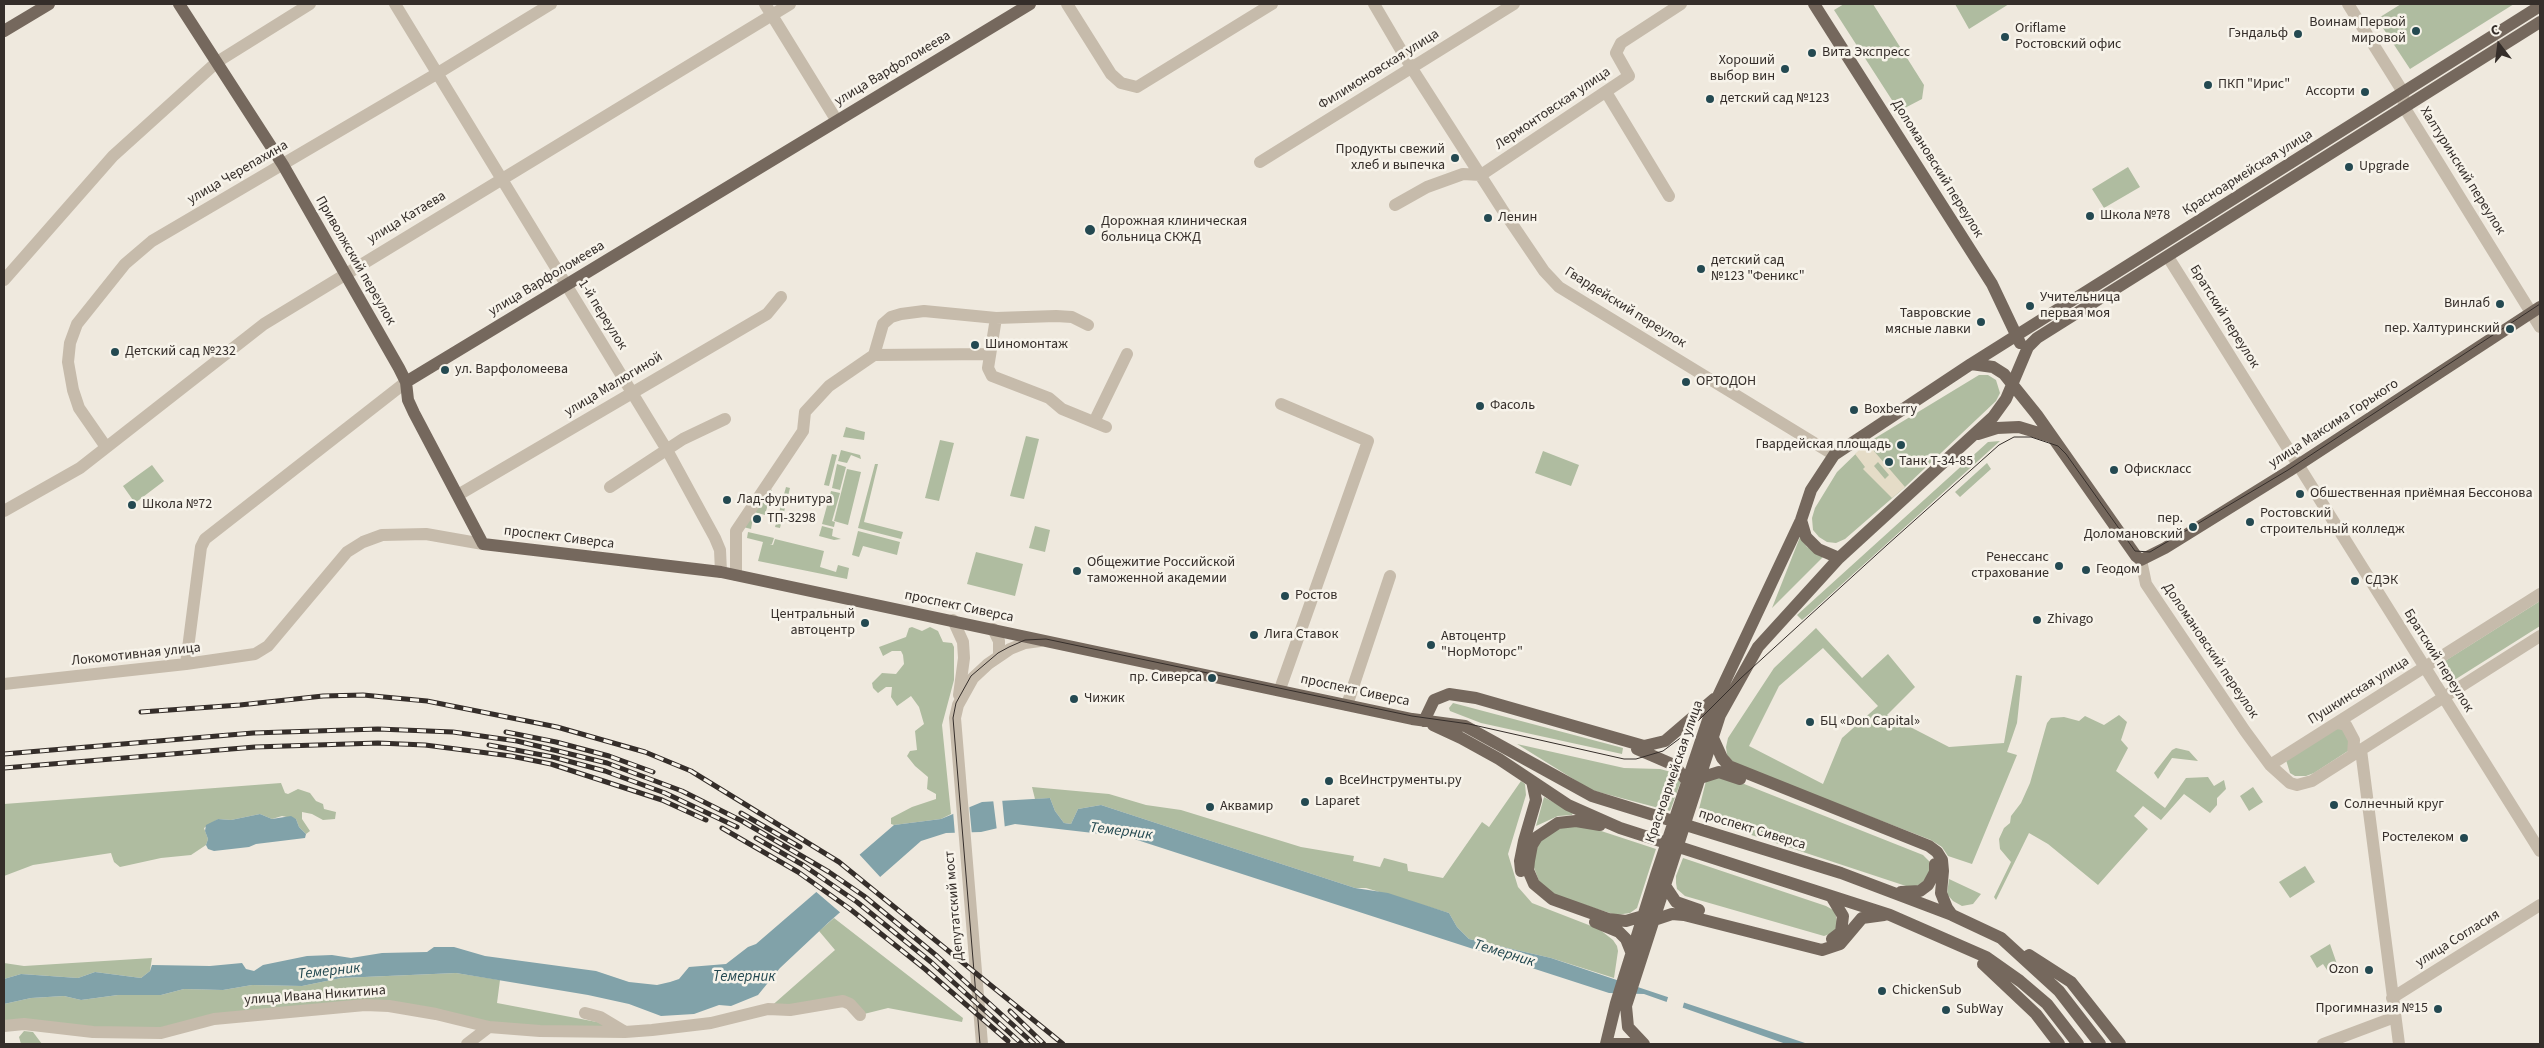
<!DOCTYPE html>
<html>
<head>
<meta charset="utf-8">
<style>
  body { margin:0 }
  #map { position:relative; width:2544px; height:1048px; overflow:hidden; background:#efe9de; font-family:"Source Sans 3",sans-serif }
  canvas { display:block }
  .frame { position:absolute; inset:0; border:5px solid #352e2a; pointer-events:none }
  .north { position:absolute; left:2474px; top:20px; width:50px; height:50px; -webkit-text-stroke:4px #f7f3ea; paint-order:stroke; rotate:345deg; font-size:14px; font-weight:700; line-height:20px; text-align:center; color:#352e2a }
  .north::after { content:''; display:block; margin:auto; width:18px; height:22px; background:#352e2a; clip-path:polygon(50% 0,100% 100%,50% 72%,0 100%) }
</style>
</head>
<body>
<div id="map">
<canvas width="2544" height="1048"></canvas>
<div class="frame"></div>
<div class="north">С</div>
</div>
<script>
const g = document.querySelector('canvas').getContext('2d');
g.lineJoin = 'round';
function paint(path, color) { g.fillStyle = color; g.fill(path, 'evenodd'); }
const shape = rows => new Path2D(rows.map(r => 'M' + r).join(''));
function stroke(path, color, width, dash) { g.strokeStyle = color; g.lineWidth = width; g.lineCap = dash ? 'butt' : 'round'; g.setLineDash(dash || []); g.stroke(path); }
function write(font, color, halo, rows, align = 'center') {
  g.font = font + ' "Source Sans 3",sans-serif'; g.lineWidth = 5; g.setLineDash([]); g.textBaseline = 'middle'; g.strokeStyle = halo; g.fillStyle = color; for (const [text, x, y, turn = 0] of rows) {
    g.save(); g.translate(x, y); g.rotate((+turn || 0) * Math.PI / 180); g.textAlign = isNaN(turn) ? turn : align; if (halo) g.strokeText(text, 0, 0); g.fillText(text, 0, 0); g.restore();
  }
}
const green = shape([
  [1844,4,1873,4,1924,85,1922,99,1899,111,1834,10],
  [1955,4,2009,4,1969,29],
  [2401,4,2514,4,2410,69,2377,19],
  [2128,167,2140,187,2104,208,2092,189],
  [1979,375,1988,375,1996,380,2000,393,1996,401,1905,487,1845,539,1836,543,1827,542,1819,537,1813,530,1812,518,1815,508,1837,472,1867,443],
  [846,427,865,432,864,440,843,437],
  [1026,436,1039,439,1024,499,1010,496],
  [940,440,954,443,939,501,925,498],
  [2000,441,1808,615,1802,620,1797,615,1988,442],
  [841,450,860,455,861,459,851,455,847,463,838,461],
  [1543,451,1579,465,1571,486,1535,473],
  [832,454,837,455,829,486,824,485],
  [1987,463,1991,469,1960,497,1955,492],
  [837,464,846,467,840,490,832,488],
  [875,464,878,464,864,522,903,532,901,539,858,528],
  [152,465,164,481,135,503,123,486],
  [847,469,861,472,848,525,834,521],
  [786,487,790,488,780,528,775,527],
  [772,489,765,515,754,512,751,529,743,527,754,512],
  [831,491,840,493,832,521,835,522,834,527,822,524],
  [822,526,833,529,832,536,841,539,834,540,819,536],
  [1035,526,1050,530,1045,552,1029,548],
  [858,531,900,542,897,555,863,546,859,557,852,555],
  [748,532,774,538,772,544,770,544,773,545,775,539,824,551,820,567,836,572,838,565,849,568,847,579,758,561,763,542,747,538],
  [1800,537,1807,547,1824,556,1772,608],
  [976,552,1023,564,1015,596,967,584],
  [2540,601,2540,626,2448,684,2437,666],
  [912,627,922,631,930,627,938,631,943,642,952,643,954,647,954,680,942,725,951,814,941,819,894,825,891,824,891,818,912,807,936,799,936,794,927,789,928,777,915,766,907,756,910,751,917,750,915,731,924,724,919,707,911,696,897,706,891,697,892,687,886,687,878,693,873,688,872,683,882,673,896,674,904,664,903,655,901,651,892,651,883,656,879,647,906,637,909,628],
  [1816,628,1862,678,1888,654,1915,687,1887,715,1949,747,2004,743,2016,675,2022,676,2017,723,2007,752,2017,755,1972,864,1948,856,1942,847,1931,840,1768,777,1733,762,1727,755,1726,747,1728,738,1774,668],
  [1823,648,1878,706,1842,738,1823,784,1749,746,1779,686],
  [1453,703,1623,748,1622,754,1481,723,1450,711,1449,708],
  [2119,715,2127,722,2121,740,2128,748,2116,771,2165,808,2186,778,2208,777,2214,786,2224,780,2226,789,2217,798,2217,805,2210,813,2184,794,2161,820,2143,806,2134,816,2148,829,2098,885,2048,844,2029,833,1996,900,1994,897,2011,862,2000,849,1999,839,2004,828,2010,823,2011,816,2021,803,2030,783,2047,723,2051,718,2064,717,2079,721,2085,716,2104,725],
  [2339,724,2354,747,2314,773,2306,776,2295,776,2290,773,2286,760],
  [1517,744,1624,768,1660,769,1675,773,1681,781,1670,811,1591,790],
  [2176,748,2189,751,2198,761,2172,758,2158,779,2154,773,2172,750],
  [1724,776,1923,855,1930,862,1929,880,1912,888,1697,817,1706,781],
  [1521,781,1525,784,1526,795,1508,854,1518,887,1532,903,1599,929,1613,940,1617,946,1618,951,1614,978,1551,958,1469,939,1457,927,1449,913,1366,888,1355,888,1101,805,1078,809,1071,824,1064,823,1055,811,1050,798,1035,799,1032,787,1109,794,1146,805,1181,810,1301,847,1354,856,1353,861,1380,867,1384,858,1407,864,1408,871,1443,878,1482,822,1489,827],
  [281,783,285,793,288,794,298,789,310,793,316,801,323,804,324,809,336,812,335,819,323,820,312,814,302,812,302,819,310,831,306,834,299,827,296,819,282,816,272,819,260,814,231,820,218,819,204,828,208,839,206,845,191,855,161,858,120,867,114,862,111,853,33,865,4,876,4,804],
  [2253,787,2263,802,2249,811,2240,796],
  [1544,797,1573,813,1572,815,1558,816,1536,826],
  [1575,826,1592,828,1656,849,1637,908,1630,913,1616,915,1554,895,1539,881,1533,865,1537,846,1542,838,1559,828],
  [1683,858,1826,906,1835,911,1838,927,1830,934,1824,936,1685,896,1677,889,1676,883,1676,876],
  [2305,866,2315,882,2290,898,2279,882],
  [1949,879,1981,894,1973,904,1962,906,1953,901,1947,894],
  [834,918,963,1018,962,1022,888,1008,860,1015,850,1004,768,1009,835,950,819,931],
  [2330,944,2338,967,2329,973,2323,964,2317,968,2310,956],
  [152,958,150,971,141,978,95,972,78,978,21,974,4,979,4,963,24,966],
  [456,973,500,980,497,1003,618,1026,540,1031,389,1006,276,1012,161,1033,4,1026,4,1004,31,998,64,996,81,1000,118,995,161,995,184,989,223,990,252,985,302,986,341,978],
  [24,1031,33,1032,42,1044,21,1044,19,1037]
]);
const plaza = shape([
  [1867,443,1905,487,1892,498,1863,469,1865,467,1855,454],
  [1878,462,1889,475,1885,479,1874,466]
]);
const water = shape([
  [1050,798,1055,811,1064,823,1071,824,1078,809,1101,805,1355,888,1388,893,1449,913,1457,927,1469,939,1551,958,1808,1044,1786,1044,1644,994,1609,993,1128,837,1015,824,981,832,946,833,921,841,829,922,780,968,758,995,731,1006,719,1005,694,1014,661,1016,629,1004,588,995,456,973,341,978,302,986,252,985,223,990,184,989,161,995,118,995,81,1000,64,996,31,998,4,1004,4,979,21,974,78,978,95,972,141,978,150,971,152,965,210,966,242,963,246,969,254,971,263,965,307,956,332,955,351,958,382,953,427,952,434,947,454,947,485,956,596,971,629,982,657,985,670,982,679,979,689,967,726,964,748,947,756,944,894,825,941,819,982,802],
  [260,814,272,819,291,816,296,819,299,827,306,834,305,838,256,844,249,847,214,851,208,849,206,845,208,839,205,831,206,825,218,819,231,820]
]);
const pier = shape([
  [1002,798,1005,829,997,831,993,799],
  [969,804,972,835,955,835,953,811],
  [858,853,882,879,842,914,814,890],
  [1669,994,1685,999,1682,1010,1666,1004]
]);
const minor = shape([
  [395,4,667,450,715,538,720,550,721,572],
  [765,4,837,121],
  [1067,4,1111,74,1121,83,1137,87,1272,4],
  [1374,4,1411,67,1502,209,1544,271,1559,287,1834,455],
  [2348,4,2403,92,2404,107,2540,327],
  [1606,92,1669,196],
  [1260,162,1514,4],
  [1395,205,1427,187,1463,174,1481,175,1629,76,1616,53,1621,43,1681,4],
  [2168,257,2540,851],
  [4,280,113,156,217,62,310,4],
  [996,318,988,368,992,376,1049,398,1062,409,1106,427],
  [874,355,990,354],
  [1094,422,1127,354],
  [106,447,79,408,73,390,68,362,70,343,77,324,125,264,152,241,438,73,551,4],
  [610,487,683,439,725,419],
  [458,495,767,314,781,297],
  [4,511,80,468,264,324,790,4],
  [2141,560,2146,584,2245,731,2270,765,2290,783,2297,785,2312,781,2540,636],
  [736,575,736,531,803,431,805,412,829,386,874,355,883,324,891,317,901,314,924,311,996,318,1056,316,1072,317,1088,325],
  [953,620,963,642,964,658,959,695],
  [993,629,999,641,999,655],
  [186,664,201,547,205,539,406,382],
  [4,684,186,664,255,654,268,646,347,552,363,542,382,535,426,534,483,544],
  [1280,689,1368,441,1281,404],
  [1347,705,1390,576],
  [2337,723,2346,725,2354,740,2353,755],
  [2361,750,2399,1044],
  [2270,765,2540,594],
  [2392,998,2540,905],
  [585,1013,600,1017,625,1032],
  [4,1026,24,1024,93,1032,161,1033,214,1019,365,1005,389,1006,436,1014,489,1027,540,1031,625,1032,652,1030,711,1023,768,1009,790,1010,843,1001,850,1004,860,1015],
  [467,1044,489,1027],
  [982,1044,955,718,958,705,973,678,988,664,1010,649,1025,643,1040,641],
  [2323,1044,2395,1017]
]);
const major = shape([
  [179,4,283,165,399,368,406,382,408,400,414,413,483,544,721,572,1412,719,1465,726,1592,796,1841,873,1952,915,2001,938,2059,991,2100,1044],
  [1814,4,1992,284,2020,343],
  [4,31,49,4],
  [1971,364,1993,367,2004,374,2037,415,2136,556,2141,560,2165,548,2289,471,2540,307],
  [406,382,1030,4],
  [1978,434,1997,428,2019,427,2052,437],
  [1801,520,1806,537,1818,549,1839,558],
  [1424,721,1434,700,1449,694,1476,698,1644,746,1665,741,1714,699],
  [1433,725,1461,738,1499,759,1568,805,1620,828,1890,915,1986,957,2020,981,2047,1004,2078,1044],
  [1713,738,1722,758,1729,766,1929,846,1937,852,1942,860,1943,871,1941,893,1947,908,1952,915],
  [1637,749,1674,765,1687,781],
  [1700,778,1719,772,1740,779],
  [1600,825,1576,821,1558,823,1537,837,1532,845,1529,861,1528,870,1534,884,1552,899,1608,919,1626,921,1643,916],
  [1521,871,1520,861,1524,841,1536,800,1532,781],
  [1664,884,1676,902,1699,910],
  [1901,892,1920,891,1928,885,1935,872,1935,864],
  [1831,896,1843,916,1841,932,1832,939],
  [1654,920,1672,914,1684,915,1822,950,1840,944,1862,918,1884,915],
  [1595,922,1619,932,1626,939,1632,954],
  [2029,955,2071,982,2120,1044],
  [1983,964,2036,1014,2059,1044],
  [1606,1044,1616,1003,1656,875,1711,711,1801,520,1811,490,1834,455,1971,364,2540,6],
  [1614,1044,1638,1044],
  [1644,1044,1628,1027,1626,1006,1720,715,1758,647,1839,558,1993,417,2006,399,2028,347,2037,338,2540,22]
]);
const tram = shape([
  [980,1044,953,718,956,703,971,676,998,653,1009,647,1025,640,1046,639,1412,716,1469,724,1624,759,1636,759,1663,751,1683,736,1741,678,1887,545,1999,445,2014,437,2031,437,2058,446,2066,454,2135,551,2150,552,2288,470,2540,304]
]);
const rail = shape([
  [141,712,240,705,323,696,363,695,427,701,557,727,645,752,691,771,839,862,1063,1044],
  [506,732,556,742,609,756,653,772],
  [489,745,553,757,605,771,665,793,737,827],
  [4,754,253,733,378,729,453,732,517,741,607,763,682,791,742,821,829,872,864,896,937,956,1034,1044],
  [4,768,255,747,378,743,425,745,511,756,551,764,662,800,706,820],
  [741,813,800,847],
  [722,828,798,872,850,909,925,969,1008,1041],
  [756,838,803,865,857,902,931,962,1022,1044],
  [1010,1011,1044,1044]
]);
const markers = [
  [2416,31,5,"#244951"],
  [2298,34,5,"#244951"],
  [2005,37,5,"#244951"],
  [1812,53,5,"#244951"],
  [1785,69,5,"#244951"],
  [2208,85,5,"#244951"],
  [2365,92,5,"#244951"],
  [1710,99,5,"#244951"],
  [1455,158,5,"#244951"],
  [2349,167,5,"#244951"],
  [2090,216,5,"#244951"],
  [1488,218,5,"#244951"],
  [1090,230,6,"#244951"],
  [1701,269,5,"#244951"],
  [2500,304,5,"#244951"],
  [2030,306,5,"#244951"],
  [1981,322,5,"#244951"],
  [2510,329,5,"#244951"],
  [975,345,5,"#244951"],
  [115,352,5,"#244951"],
  [445,370,5,"#244951"],
  [1686,382,5,"#244951"],
  [1480,406,5,"#244951"],
  [1854,410,5,"#244951"],
  [1901,445,5,"#244951"],
  [1889,462,5,"#244951"],
  [2114,470,5,"#244951"],
  [2300,494,5,"#244951"],
  [727,500,5,"#244951"],
  [132,505,5,"#244951"],
  [757,519,5,"#244951"],
  [2250,522,5,"#244951"],
  [2193,527,5,"#244951"],
  [2059,566,5,"#244951"],
  [2086,570,5,"#244951"],
  [1077,571,5,"#244951"],
  [2355,581,5,"#244951"],
  [1285,596,5,"#244951"],
  [2037,620,5,"#244951"],
  [865,623,5,"#244951"],
  [1254,635,5,"#244951"],
  [1431,645,5,"#244951"],
  [1212,678,5,"#244951"],
  [1074,699,5,"#244951"],
  [1810,722,5,"#244951"],
  [1329,781,5,"#244951"],
  [1305,802,5,"#244951"],
  [2334,805,5,"#244951"],
  [1210,807,5,"#244951"],
  [2464,838,5,"#244951"],
  [2369,970,5,"#244951"],
  [1882,991,5,"#244951"],
  [2438,1009,5,"#244951"],
  [1946,1010,5,"#244951"]
];
const poiNames = [
  ["Воинам Первой",2406,23,"right"],
  ["мировой",2406,39,"right"],
  ["Oriflame",2015,29],
  ["Ростовский офис",2015,45],
  ["Гэндальф",2288,34,"right"],
  ["Вита Экспресс",1822,53],
  ["Хороший",1775,61,"right"],
  ["выбор вин",1775,77,"right"],
  ["ПКП \"Ирис\"",2218,85],
  ["Ассорти",2355,92,"right"],
  ["детский сад №123",1720,99],
  ["Продукты свежий",1445,150,"right"],
  ["хлеб и выпечка",1445,166,"right"],
  ["Upgrade",2359,167],
  ["Школа №78",2100,216],
  ["Ленин",1498,218],
  ["Дорожная клиническая",1101,222],
  ["больница СКЖД",1101,238],
  ["детский сад",1711,261],
  ["№123 \"Феникс\"",1711,277],
  ["Учительница",2040,298],
  ["первая моя",2040,314],
  ["Винлаб",2490,304,"right"],
  ["Тавровские",1971,314,"right"],
  ["мясные лавки",1971,330,"right"],
  ["пер. Халтуринский",2500,329,"right"],
  ["Шиномонтаж",985,345],
  ["Детский сад №232",125,352],
  ["ул. Варфоломеева",455,370],
  ["ОРТОДОН",1696,382],
  ["Фасоль",1490,406],
  ["Boxberry",1864,410],
  ["Гвардейская площадь",1891,445,"right"],
  ["Танк Т-34-85",1899,462],
  ["Офискласс",2124,470],
  ["Обшественная приёмная Бессонова",2310,494],
  ["Лад-фурнитура",737,500],
  ["Школа №72",142,505],
  ["Ростовский",2260,514],
  ["строительный колледж",2260,530],
  ["ТП-3298",767,519],
  ["пер.",2183,519,"right"],
  ["Доломановский",2183,535,"right"],
  ["Ренессанс",2049,558,"right"],
  ["страхование",2049,574,"right"],
  ["Общежитие Российской",1087,563],
  ["таможенной академии",1087,579],
  ["Геодом",2096,570],
  ["СДЭК",2365,581],
  ["Ростов",1295,596],
  ["Центральный",855,615,"right"],
  ["автоцентр",855,631,"right"],
  ["Zhivago",2047,620],
  ["Лига Ставок",1264,635],
  ["Автоцентр",1441,637],
  ["\"НорМоторс\"",1441,653],
  ["пр. Сиверса",1202,678,"right"],
  ["Чижик",1084,699],
  ["БЦ «Don Capital»",1820,722],
  ["ВсеИнструменты.ру",1339,781],
  ["Laparet",1315,802],
  ["Солнечный круг",2344,805],
  ["Аквамир",1220,807],
  ["Ростелеком",2454,838,"right"],
  ["Ozon",2359,970,"right"],
  ["ChickenSub",1892,991],
  ["Прогимназия №15",2428,1009,"right"],
  ["SubWay",1956,1010]
];
const streetNames = [
  ["улица Варфоломеева",893,69,-31],
  ["Филимоновская улица",1379,70,-32],
  ["Лермонтовская улица",1553,109,-34],
  ["Доломановский переулок",1937,169,58],
  ["Халтуринский переулок",2462,171,58],
  ["улица Черепахина",238,173,-30],
  ["Красноармейская улица",2248,173,-32],
  ["улица Катаева",407,218,-31],
  ["Приволжский переулок",355,261,60],
  ["улица Варфоломеева",547,279,-31],
  ["Гвардейский переулок",1625,308,32],
  ["1-й переулок",602,315,58],
  ["Братский переулок",2224,317,58],
  ["улица Малюгиной",614,385,-31],
  ["улица Максима Горького",2334,424,-33],
  ["проспект Сиверса",559,538,7],
  ["проспект Сиверса",959,607,12],
  ["Доломановский переулок",2210,651,56],
  ["Локомотивная улица",136,655,-6],
  ["Братский переулок",2438,661,58],
  ["проспект Сиверса",1355,691,12],
  ["Пушкинская улица",2359,691,-32],
  ["Красноармейская улица",1675,772,-71],
  ["проспект Сиверса",1752,830,17],
  ["Депутатский мост",955,906,-95],
  ["улица Согласия",2458,939,-32],
  ["улица Ивана Никитина",315,996,-4]
];
const waterNames = [
  ["Темерник",1121,832,7],
  ["Темерник",1504,954,17],
  ["Темерник",329,972,-6],
  ["Темерник",744,978]
];
paint(green, '#afbca0');
paint(plaza, '#e5dcc7');
paint(water, '#81a2a9');
paint(pier, '#efe9de');
stroke(minor, '#c6bbab', 12);
stroke(major, '#75685d', 12);
stroke(tram, '#352e2a', 1);
stroke(rail, '#352e2a', 5);
stroke(rail, '#f7f3ea', 3, [9]);
for (const [x, y, r, color] of markers) { const dot = new Path2D(); dot.arc(x, y, r, 0, 2 * Math.PI); g.fillStyle = color; g.fill(dot); stroke(dot, '#f7f3ea', 2); }
write('14px', '#352e2a', '#f7f3ea', poiNames, 'left');
write('14px', '#352e2a', '#f7f3ea', streetNames);
write('italic 15px', '#244951', '#f7f3ea', waterNames);
</script>
</body>
</html>
